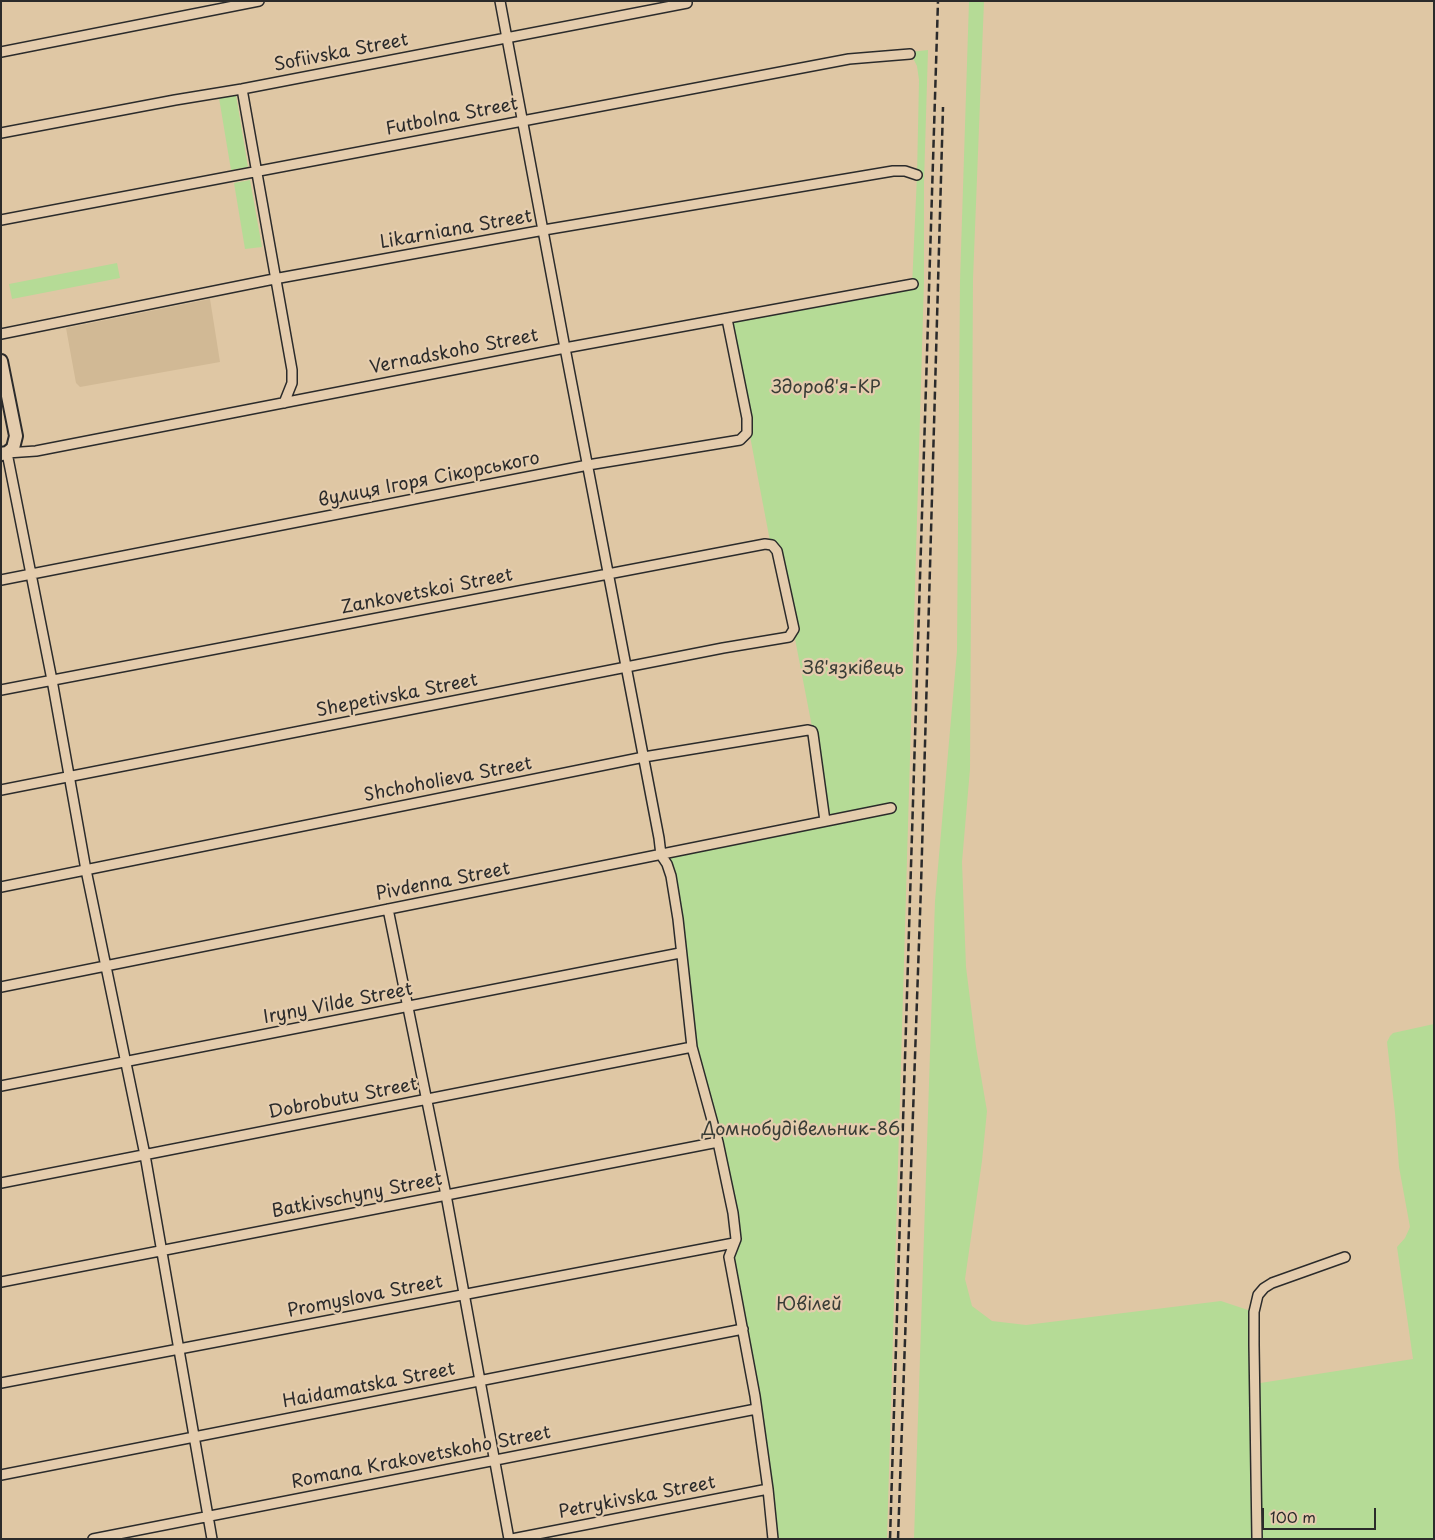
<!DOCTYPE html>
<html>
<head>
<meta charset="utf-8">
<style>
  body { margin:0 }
  #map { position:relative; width:1435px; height:1540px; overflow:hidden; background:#dfc7a4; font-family:"Playpen Sans",sans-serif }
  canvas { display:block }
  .frame { position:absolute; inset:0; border:2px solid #2b2b2b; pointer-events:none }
  .scale { position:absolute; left:1262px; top:1508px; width:114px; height:22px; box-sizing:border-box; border:2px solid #2b2b2b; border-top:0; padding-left:6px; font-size:15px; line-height:18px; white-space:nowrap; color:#2b2b2b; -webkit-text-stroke:4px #e4ccad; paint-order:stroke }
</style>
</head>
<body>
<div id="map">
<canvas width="1435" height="1540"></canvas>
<div class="frame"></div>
<div class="scale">100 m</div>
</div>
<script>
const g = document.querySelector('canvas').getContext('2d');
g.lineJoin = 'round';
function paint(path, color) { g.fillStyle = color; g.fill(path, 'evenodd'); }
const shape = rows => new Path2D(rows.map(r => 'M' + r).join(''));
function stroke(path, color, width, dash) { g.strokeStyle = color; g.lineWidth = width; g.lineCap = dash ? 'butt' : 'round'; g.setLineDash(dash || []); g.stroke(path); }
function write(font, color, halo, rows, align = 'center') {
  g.font = font + ' "Playpen Sans",sans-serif'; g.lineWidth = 4.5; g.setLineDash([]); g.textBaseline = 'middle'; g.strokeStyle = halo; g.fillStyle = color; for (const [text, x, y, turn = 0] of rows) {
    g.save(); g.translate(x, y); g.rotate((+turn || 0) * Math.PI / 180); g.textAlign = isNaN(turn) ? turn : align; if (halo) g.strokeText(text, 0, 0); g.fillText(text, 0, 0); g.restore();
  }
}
const built = shape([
  [210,299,220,362,80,387,76,383,66,328]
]);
const green = shape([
  [969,1,984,1,973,279,970,769,962,862,966,967,976,1047,987,1111,982,1161,965,1279,972,1306,992,1321,1026,1325,1221,1301,1254,1312,1254,1384,1413,1359,1397,1247,1405,1238,1410,1227,1399,1167,1395,1113,1387,1042,1390,1036,1393,1033,1434,1024,1434,1539,914,1539,935,901,957,651,960,281],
  [928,50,924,182,924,281,887,1539,774,1539,730,1256,733,1249,740,1245,722,1142,697,1047,670,857,779,835,826,821,813,732,778,551,770,541,728,321,912,286,917,176,919,80,917,66,910,52],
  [236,95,248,167,231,170,219,98],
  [250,180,262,247,245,249,234,183],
  [117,263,120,278,12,299,9,284]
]);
const street = shape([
  [500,1,565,348,659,838,661,855,667,864,671,876,678,919,692,1047,718,1142,733,1213,736,1239,729,1257,755,1396,768,1489,773,1539],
  [1,52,259,1],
  [242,89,292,370,292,383,284,403],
  [1,133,175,100,242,89,687,3],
  [1,220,849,59,910,54],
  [1,334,274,279,544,230,893,171,905,171,917,175],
  [1,580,588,465,740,440,747,433,747,418,727,319],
  [1,690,765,544,772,545,777,551,794,629,789,637,723,648,1,790],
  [1,887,644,757,808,730,812,731,813,734,825,821],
  [388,909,446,1195,509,1539],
  [1,987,891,808],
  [1,1086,680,953],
  [1,1183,692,1047],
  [1,1282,718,1142],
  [1,1383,734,1243],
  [1,1475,743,1329],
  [93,1539,756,1409],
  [212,1539,145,1155,86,870,52,680,7,453,36,451,565,348,913,284],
  [512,1539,768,1489],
  [1257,1539,1254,1345,1254,1312,1258,1295,1264,1288,1272,1283,1345,1257]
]);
const secondary = shape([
  [1,361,16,436,13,448,7,453,1,454]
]);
const rail = shape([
  [890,1539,938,1],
  [898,1539,921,886,943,107]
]);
const streetNames = [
  ["Sofiivska Street",341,53,-11],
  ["Futbolna Street",452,117,-11],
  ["Likarniana Street",456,230,-10],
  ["Vernadskoho Street",454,352,-11],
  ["вулиця Ігоря Сікорського",429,480,-11],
  ["Zankovetskoi Street",427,592,-11],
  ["Shepetivska Street",397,696,-11],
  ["Shchoholieva Street",448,780,-11],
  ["Pivdenna Street",443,882,-11],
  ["Iryny Vilde Street",338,1004,-11],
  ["Dobrobutu Street",343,1099,-11],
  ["Batkivschyny Street",357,1196,-11],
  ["Promyslova Street",365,1297,-11],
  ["Haidamatska Street",369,1386,-11],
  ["Romana Krakovetskoho Street",421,1458,-11],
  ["Petrykivska Street",637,1498,-11]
];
const parkNames = [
  ["Здоров'я-КР",826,388],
  ["Зв'язківець",853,669],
  ["Домнобудівельник-86",801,1130],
  ["Ювілей",809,1305]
];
paint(built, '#d1b995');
paint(green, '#b5db96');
stroke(street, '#2b2b2b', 12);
stroke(secondary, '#2b2b2b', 16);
stroke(street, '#e4ccad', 9);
stroke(secondary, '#e4ccad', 12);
stroke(rail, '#2b2b2b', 2.5, [8, 4]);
write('18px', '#2b2b2b', '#e4ccad', streetNames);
write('18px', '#393d36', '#e4ccad', parkNames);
</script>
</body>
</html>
